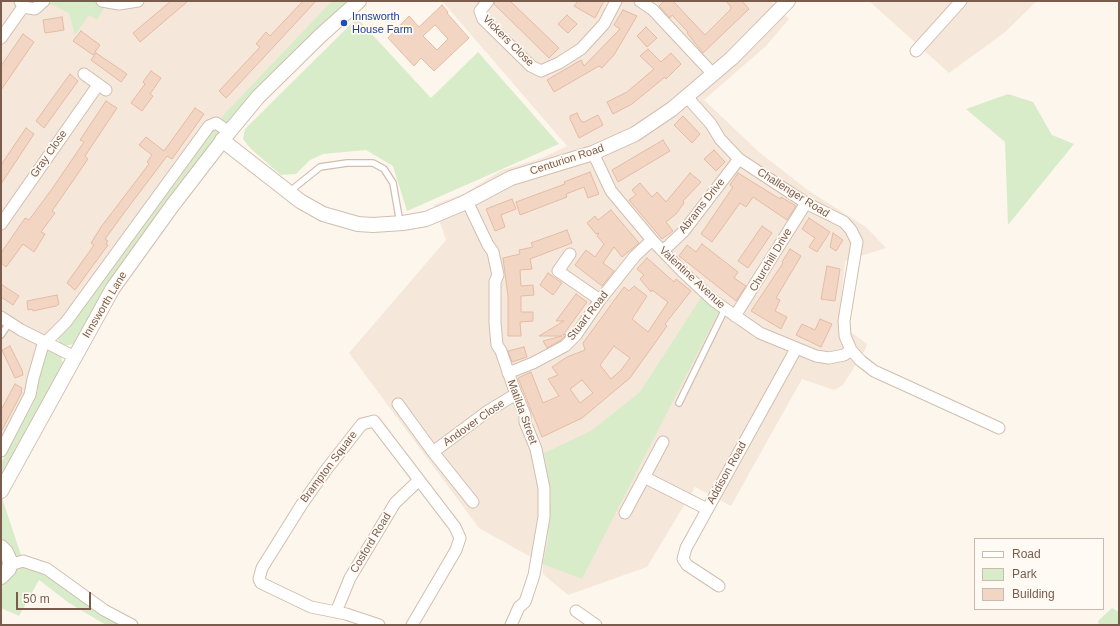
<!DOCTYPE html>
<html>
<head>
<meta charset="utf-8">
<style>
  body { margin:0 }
  #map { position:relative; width:1120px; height:626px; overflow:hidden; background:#fdf6ec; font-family:Helvetica,sans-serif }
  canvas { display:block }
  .frame { position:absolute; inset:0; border:2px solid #7a5c4d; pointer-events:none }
  .legend { position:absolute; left:974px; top:538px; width:130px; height:72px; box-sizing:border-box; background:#fffaf3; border:1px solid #cabbb1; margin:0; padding:5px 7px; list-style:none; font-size:12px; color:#7a5c4d }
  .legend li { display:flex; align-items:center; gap:8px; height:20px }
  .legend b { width:20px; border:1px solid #cabbb1 }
  .scale { position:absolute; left:16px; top:592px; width:75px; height:18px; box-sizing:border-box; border:2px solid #7a5c4d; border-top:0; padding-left:5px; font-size:12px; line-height:14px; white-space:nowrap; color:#7a5c4d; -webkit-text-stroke:3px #fffaf3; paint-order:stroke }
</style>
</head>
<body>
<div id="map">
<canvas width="1120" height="626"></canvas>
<div class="frame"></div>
<ul class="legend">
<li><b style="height:5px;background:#fff"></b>Road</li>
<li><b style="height:11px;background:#d8ecc9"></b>Park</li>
<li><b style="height:11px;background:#f3d5c3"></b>Building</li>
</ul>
<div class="scale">50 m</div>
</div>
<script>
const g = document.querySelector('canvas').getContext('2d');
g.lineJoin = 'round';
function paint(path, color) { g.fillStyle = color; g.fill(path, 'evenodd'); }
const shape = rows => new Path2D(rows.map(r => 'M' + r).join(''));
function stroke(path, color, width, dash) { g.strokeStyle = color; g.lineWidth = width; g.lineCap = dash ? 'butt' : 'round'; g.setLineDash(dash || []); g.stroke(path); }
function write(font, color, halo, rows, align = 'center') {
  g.font = font + ' Helvetica,sans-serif'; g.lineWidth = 3.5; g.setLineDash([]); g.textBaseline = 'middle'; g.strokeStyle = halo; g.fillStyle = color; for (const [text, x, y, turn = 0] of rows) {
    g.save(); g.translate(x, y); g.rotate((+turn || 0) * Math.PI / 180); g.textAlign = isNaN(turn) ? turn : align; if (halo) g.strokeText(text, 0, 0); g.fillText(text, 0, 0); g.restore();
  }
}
const residential = shape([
  [1,1,359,1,320,36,46,342,33,379,1,451],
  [442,1,770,1,789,19,766,46,704,100,759,152,809,191,866,227,886,248,845,261,839,323,867,344,865,350,843,385,834,390,802,379,731,506,695,487,647,567,568,595,543,574,543,564,479,528,349,353,446,240,434,205,465,193,502,170,542,158,567,146],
  [869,1,1037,1,1004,33,949,73]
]);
const green = shape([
  [20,1,102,1,107,3,97,20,89,15,75,35,69,13,44,1,35,9],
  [332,1,359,1,285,69,74,344,64,346,59,342,58,338,216,123],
  [357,18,431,98,478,52,559,144,407,211,393,166,366,150,323,154,310,160,296,174,281,175,250,148,243,139,245,129],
  [1008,94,1033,102,1052,135,1074,144,1008,225,1005,142,966,109],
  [702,296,719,311,582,579,543,564,548,539,551,492,544,453,591,431,640,392],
  [46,349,60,354,65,369,1,478,1,463,9,448,12,435,15,437,34,402,38,389,34,387],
  [1,495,23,561,132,625,106,625,69,603,39,580,19,616,1,608,1,577,4,575,1,547],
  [1112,608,1119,612,1119,625,1099,625,1098,621]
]);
const building = shape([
  [171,1,188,1,140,42,133,33,171,1],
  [303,1,316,1,226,98,219,91,260,47,256,44,266,32,270,36,303,1],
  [495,1,510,1,559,48,549,58,494,4,495,1],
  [578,1,604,1,595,18,574,6,578,1],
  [664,1,673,1,705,35,731,9,731,7,726,1,742,1,749,9,703,53,687,33,688,32,672,15,670,18,659,6,664,1],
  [442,5,448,12,447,13,469,38,434,71,421,58,414,66,388,38,409,16,419,27,442,5],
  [435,25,448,39,437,50,423,36,435,25],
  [623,10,637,16,614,55,602,68,599,66,554,92,547,80,581,60,584,66,620,29,614,25,623,10],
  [567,15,577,24,568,33,558,24,567,15],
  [62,17,64,30,45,33,43,20,62,17],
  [646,27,657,38,647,47,637,36,646,27],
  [81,31,100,45,93,55,73,41,81,31],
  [23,34,34,42,1,90,1,66,23,34],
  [648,49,661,62,671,53,681,64,666,79,665,77,632,104,613,114,607,102,627,92,654,69,640,56,648,49],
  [96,53,127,74,121,82,91,60,96,53],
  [151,71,161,78,150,94,153,96,142,111,131,103,145,84,143,82,151,71],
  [70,74,78,81,44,128,36,121,70,74],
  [106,101,117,108,85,156,88,159,52,211,55,213,41,232,45,234,34,252,23,244,6,267,1,263,1,253,25,218,29,220,52,189,84,142,80,140,106,101],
  [195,108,204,114,172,159,167,156,124,213,105,239,108,241,106,244,108,245,75,290,67,283,94,245,91,243,101,227,149,164,147,162,152,155,139,145,146,137,164,151,195,108],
  [577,113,581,121,584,122,598,115,603,125,579,138,570,119,570,116,577,113],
  [683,116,700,134,692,143,674,125,683,116],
  [26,128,34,134,1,184,1,165,26,128],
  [663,140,670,151,618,182,612,170,663,140],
  [714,150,725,162,716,171,704,159,714,150],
  [590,172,599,194,588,198,584,187,566,194,567,197,520,215,516,202,565,184,564,182,590,172],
  [690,173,701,182,683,201,684,203,676,214,666,222,673,231,662,239,629,200,636,195,632,190,640,183,652,197,657,192,666,202,690,173],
  [738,173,780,199,781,197,796,206,787,220,753,197,746,207,740,203,712,242,701,234,733,187,730,185,738,173],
  [512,199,516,209,501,215,505,227,495,231,486,209,512,199],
  [611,210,639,243,622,257,614,247,603,263,614,271,602,286,575,265,586,250,595,257,604,244,597,236,599,233,596,234,587,223,595,216,598,220,611,210],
  [809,218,830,232,817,252,809,247,815,238,802,229,809,218],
  [762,226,772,233,748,268,738,261,762,226],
  [567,230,572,243,530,259,532,269,520,270,521,286,533,285,534,295,521,296,521,312,533,312,533,321,520,322,521,336,508,336,508,296,503,258,520,254,519,250,533,247,531,243,567,230],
  [833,233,843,240,836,251,830,247,833,233],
  [702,244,738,272,734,278,746,286,736,301,679,256,687,245,696,252,702,244],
  [790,249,801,256,776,298,780,300,775,311,787,317,781,329,751,311,783,263,782,262,790,249],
  [647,258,674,282,676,279,691,291,665,324,667,326,630,378,582,418,542,437,518,378,531,372,543,403,559,396,548,379,558,375,552,367,567,357,585,350,583,343,624,287,629,291,634,286,647,296,632,319,648,332,668,302,652,290,651,292,640,279,644,275,637,269,647,258],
  [614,346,630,358,621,370,611,379,600,365,614,346],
  [582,380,593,393,580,403,570,389,582,380],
  [827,266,840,269,835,301,821,299,827,266],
  [548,273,562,283,553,295,540,285,548,273],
  [1,284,19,296,13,305,1,297,1,284],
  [576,294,587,302,563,335,567,334,561,340,547,348,543,341,562,336,539,336,564,321,556,321,576,294],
  [57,295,59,304,56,306,33,311,32,309,28,310,27,301,57,295],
  [820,319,832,324,821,347,796,335,802,324,815,330,820,319],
  [10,346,22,370,23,375,15,378,2,350,10,346],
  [524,347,527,357,512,362,508,351,524,347],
  [15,384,22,388,21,391,22,392,1,432,1,410,15,384]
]);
const service = shape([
  [289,192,320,167,347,163,373,163,384,169,393,183,400,223],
  [1,335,10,322],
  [679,403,725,309]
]);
const minor = shape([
  [20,1,23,7,35,9,44,1],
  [102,1,119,4,138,1],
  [488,1,480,11,483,19,531,66,541,71,559,63,581,49,604,24,616,1],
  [640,1,653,10,713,74],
  [1,38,23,7],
  [916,51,961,1],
  [84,74,106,90],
  [687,97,711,124,720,139,739,159,806,203,844,222,851,230,857,242,844,321,845,336,851,350,861,361,874,371,999,428],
  [593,153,611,191,652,240,682,271,714,301,760,333,816,356,829,358,844,355,851,350],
  [467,201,488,245,493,252,498,275,495,282,495,323,497,345,501,351,513,386,525,415,525,422,536,449,544,488,544,517,534,575,525,602,519,607,511,625],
  [1,224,98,85],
  [663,251,684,231,739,159],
  [570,254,558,271,600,300],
  [735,316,806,203],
  [1,317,21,330,75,357],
  [46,342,66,322,209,126,216,123,229,132],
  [508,373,533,363,565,346,576,335,600,300,635,256,652,240],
  [398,404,433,452,473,502],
  [1,451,30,395,33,379,44,341],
  [433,452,488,411,516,394],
  [644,477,707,509],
  [625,513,663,442],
  [10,565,23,561,47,569,104,610,132,625],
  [719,586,687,565,683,559,686,548,796,349],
  [576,611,596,625],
  [336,612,350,578,395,503,418,481],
  [379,625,346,614,311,607,261,583,259,579,262,568,302,504,326,470,362,424,374,421,455,527,460,538,456,550,412,625]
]);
const tertiary = shape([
  [222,140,300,201,323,214,358,224,373,225,403,223,426,219,464,203,511,178,593,153,635,134,672,109,732,58,788,1],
  [1,491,113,288,172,206,229,132,258,97,320,36,359,1],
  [1,547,6,552,10,561,9,569,1,577]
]);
const markers = [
  [344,23,4,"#1a4fb4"]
];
const transitNames = [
  ["Innsworth",352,17],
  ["House Farm",352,30]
];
const streetNames = [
  ["Vickers Close",508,41,45],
  ["Gray Close",49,154,-55],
  ["Centurion Road",567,160,-18],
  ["Challenger Road",793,193,32],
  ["Abrams Drive",702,206,-52],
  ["Churchill Drive",771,260,-59],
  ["Valentine Avenue",692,278,43],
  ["Innsworth Lane",105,305,-59],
  ["Stuart Road",588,316,-52],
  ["Matilda Street",522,412,70],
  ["Andover Close",474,423,-35],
  ["Brampton Square",329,467,-53],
  ["Addison Road",727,473,-61],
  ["Cosford Road",371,543,-59]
];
paint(residential, '#f5e8da');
paint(green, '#d8ecc9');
paint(building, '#f3d5c3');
stroke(building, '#e6bba3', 1);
stroke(service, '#d1beb0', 8);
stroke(minor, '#d1beb0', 13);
stroke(tertiary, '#d1beb0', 16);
stroke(service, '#fff', 5.5);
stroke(minor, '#fff', 11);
stroke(tertiary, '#fff', 14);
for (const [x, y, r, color] of markers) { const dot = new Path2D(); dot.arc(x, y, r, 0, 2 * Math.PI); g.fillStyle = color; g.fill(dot); stroke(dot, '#fffaf3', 1.5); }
write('11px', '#164399', '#fffaf3', transitNames, 'left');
write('11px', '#7a5c4d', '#fffaf3', streetNames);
</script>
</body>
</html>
